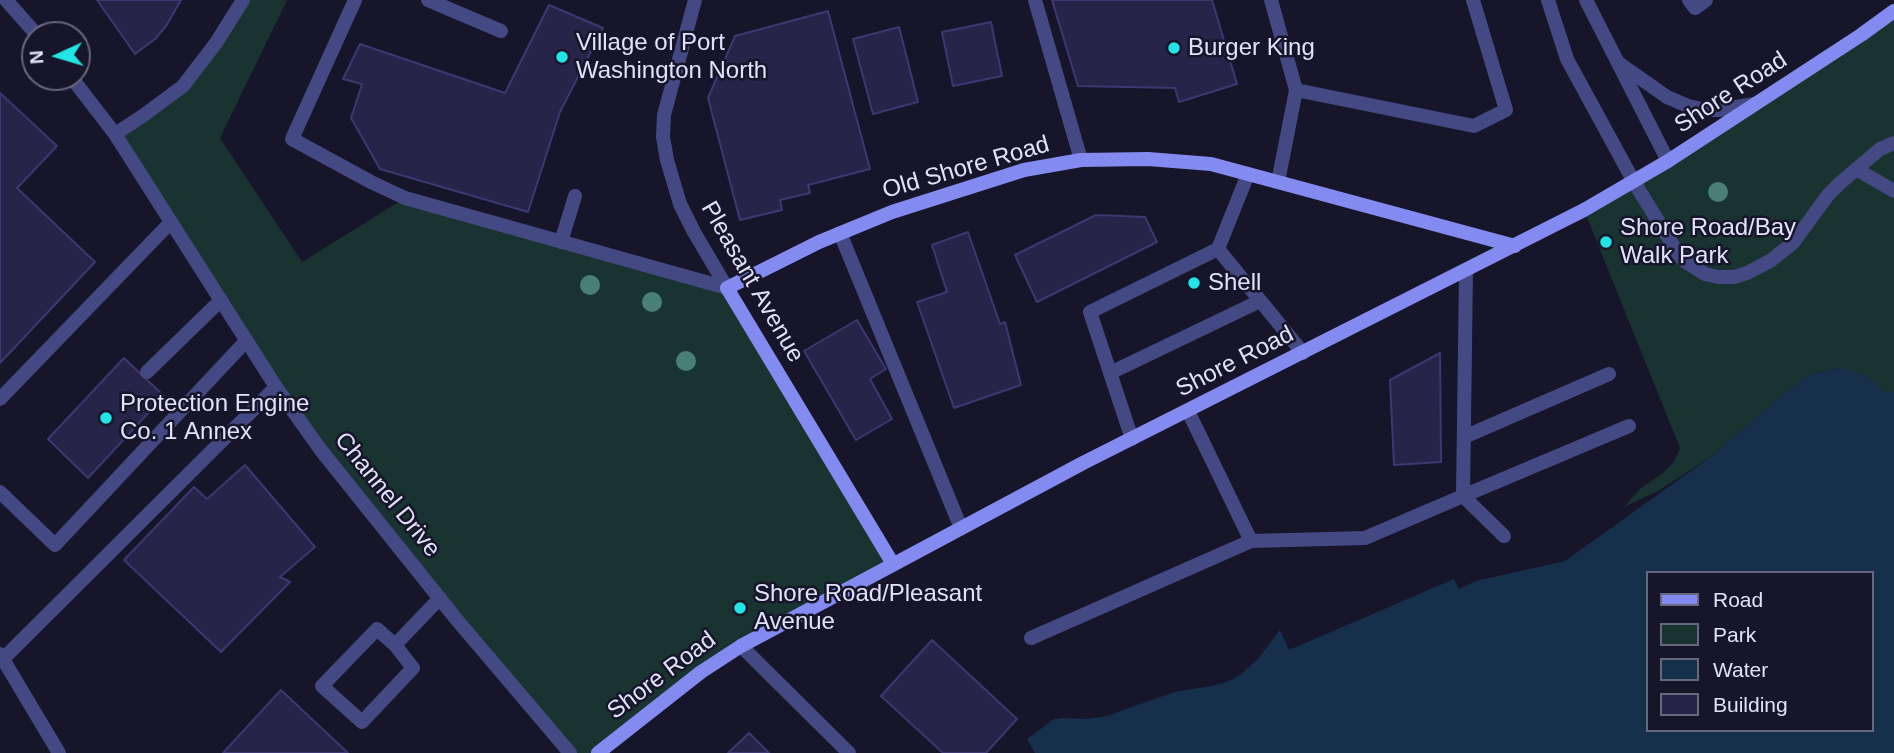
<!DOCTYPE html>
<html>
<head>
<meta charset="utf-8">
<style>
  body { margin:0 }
  #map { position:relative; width:1894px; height:753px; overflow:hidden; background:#16152a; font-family:Arial,sans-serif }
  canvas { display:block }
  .legend { position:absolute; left:1646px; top:571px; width:228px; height:161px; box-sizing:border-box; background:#16152a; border:2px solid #67677e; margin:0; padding:9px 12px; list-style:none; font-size:21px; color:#e1e1fb }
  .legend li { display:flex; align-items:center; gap:14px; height:35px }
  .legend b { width:35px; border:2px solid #67677e }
  .north { position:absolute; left:21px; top:21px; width:70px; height:70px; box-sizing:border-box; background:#16152a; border:2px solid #67677e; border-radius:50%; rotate:266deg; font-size:19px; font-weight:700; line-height:28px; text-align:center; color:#e1e1fb }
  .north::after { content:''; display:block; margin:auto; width:24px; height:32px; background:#23e4e5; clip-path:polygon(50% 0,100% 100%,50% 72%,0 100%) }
</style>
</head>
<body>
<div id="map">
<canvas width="1894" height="753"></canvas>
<ul class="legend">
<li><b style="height:9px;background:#838bf0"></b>Road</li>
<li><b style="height:19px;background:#183330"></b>Park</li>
<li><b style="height:19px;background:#16304c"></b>Water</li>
<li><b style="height:19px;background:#272349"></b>Building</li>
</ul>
<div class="north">N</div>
</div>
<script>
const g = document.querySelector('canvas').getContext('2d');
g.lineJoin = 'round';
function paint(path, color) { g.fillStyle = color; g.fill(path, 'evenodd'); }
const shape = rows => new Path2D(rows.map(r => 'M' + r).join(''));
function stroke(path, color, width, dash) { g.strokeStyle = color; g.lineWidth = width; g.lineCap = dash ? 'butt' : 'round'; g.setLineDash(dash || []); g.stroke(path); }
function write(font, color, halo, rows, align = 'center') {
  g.font = font + ' Arial,sans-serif'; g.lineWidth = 5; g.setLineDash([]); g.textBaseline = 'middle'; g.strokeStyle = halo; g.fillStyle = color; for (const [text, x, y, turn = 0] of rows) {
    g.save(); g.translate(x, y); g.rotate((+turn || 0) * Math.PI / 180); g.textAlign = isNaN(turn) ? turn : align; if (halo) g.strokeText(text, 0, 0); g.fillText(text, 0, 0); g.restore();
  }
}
const green = shape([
  [243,0,287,0,220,138,302,262,405,198,728,288,893,564,741,646,598,753,575,753,320,448,117,136,183,86],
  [1894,11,1894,391,1889,395,1865,375,1838,368,1812,374,1789,389,1712,456,1658,491,1624,507,1640,489,1663,473,1674,462,1680,448,1584,210]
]);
const water = shape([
  [1838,368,1846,369,1865,375,1888,394,1894,391,1894,753,1035,753,1027,739,1054,719,1064,718,1087,719,1107,716,1174,692,1211,686,1229,681,1240,675,1258,659,1280,630,1289,650,1454,579,1459,589,1476,581,1565,561,1712,456,1789,389,1812,374],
  [1647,573,1871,573,1871,730,1647,730]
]);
const building = shape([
  [97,0,181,0,166,26,155,39,135,54,97,0],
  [1052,0,1212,0,1237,84,1179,102,1175,88,1078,86,1052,0],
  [549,5,603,28,560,112,528,212,380,169,351,118,362,84,343,79,360,44,505,93,549,5],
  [828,11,870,169,808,185,810,193,780,200,782,210,740,220,708,98,735,36,828,11],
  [991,22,1002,76,953,86,942,32,991,22],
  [899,27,918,102,873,114,853,39,899,27],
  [0,93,57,146,17,188,95,262,0,363,0,93],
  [1096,215,1145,217,1157,242,1037,302,1015,255,1096,215],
  [968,232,1000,324,1005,322,1021,385,954,408,917,302,947,292,932,245,968,232],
  [857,320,886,369,870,379,892,419,856,440,804,351,857,320],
  [1440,353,1441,462,1394,465,1390,380,1440,353],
  [124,358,164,396,88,478,48,439,124,358],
  [245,465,315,547,280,577,290,582,221,652,124,560,194,487,207,499,245,465],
  [932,640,1017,719,986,753,943,753,881,696,932,640],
  [281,690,348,753,223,753,281,690],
  [749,733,769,753,728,753,749,733]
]);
const lane = shape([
  [355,0,292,139,371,182,405,198,727,288],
  [428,0,501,31],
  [1035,0,1081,160],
  [1271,0,1296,90,1278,182],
  [1548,0,1567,59,1634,182,1679,255,1686,262,1705,274,1718,277,1734,277,1747,273,1770,261,1793,243,1828,195,1840,183,1880,149,1894,143],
  [1586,0,1668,161],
  [1689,0,1695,8,1706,0],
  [1620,64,1667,97,1688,106,1707,110,1719,110,1754,104],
  [1296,90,1474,126,1506,110,1473,0],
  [115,134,144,115,183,86,216,43,243,0],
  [1856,169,1894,191],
  [840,233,961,528],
  [561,242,575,196],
  [1218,249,1303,353],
  [147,372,221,300],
  [1110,373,1260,301],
  [0,399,171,222],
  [1188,411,1251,541],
  [1464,437,1609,374],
  [1132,439,1090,312,1218,249,1248,174],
  [0,492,55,545,246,341],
  [1504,536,1463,496,1629,426],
  [1031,638,1251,541,1365,538,1463,496,1466,271],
  [395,645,413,668,362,722,322,686,377,629,395,645,440,598],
  [741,646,849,753],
  [3,659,276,387]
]);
const street = shape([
  [6,0,37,35],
  [695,0,664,115,663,137,667,160,680,204,694,232,727,288],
  [71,77,115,134,276,387,320,449,457,620,570,753],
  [0,654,59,753]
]);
const secondary = shape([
  [893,564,727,288,819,242,892,212,1024,170,1081,160,1148,159,1211,164,1515,246],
  [598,753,701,672,741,646,1083,463,1584,210,1668,161,1861,35,1894,11]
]);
const trees = [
  [1718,192],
  [590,285],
  [652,302],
  [686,361]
];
const markers = [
  [1174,48,7,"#23e4e5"],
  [562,57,7,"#23e4e5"],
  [1606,242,7,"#23e4e5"],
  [1194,283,7,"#23e4e5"],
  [106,418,7,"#23e4e5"],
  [740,608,7,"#23e4e5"]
];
const poiNames = [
  ["Village of Port",576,43],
  ["Washington North",576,71],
  ["Burger King",1188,48],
  ["Shore Road/Bay",1620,228],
  ["Walk Park",1620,256],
  ["Shell",1208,283],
  ["Protection Engine",120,404],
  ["Co. 1 Annex",120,432],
  ["Shore Road/Pleasant",754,594],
  ["Avenue",754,622]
];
const streetNames = [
  ["Shore Road",1731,93,-33],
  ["Old Shore Road",966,168,-16],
  ["Pleasant Avenue",752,282,60],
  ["Shore Road",1235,362,-27],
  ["Channel Drive",387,495,51],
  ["Shore Road",662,676,-37]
];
paint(green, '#183330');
paint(water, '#16304c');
paint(building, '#272349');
stroke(building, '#3e3772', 2);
stroke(lane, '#454983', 14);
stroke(street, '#454983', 14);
stroke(secondary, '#838bf0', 14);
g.fillStyle = '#4a7f75';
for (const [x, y] of trees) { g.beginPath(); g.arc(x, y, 10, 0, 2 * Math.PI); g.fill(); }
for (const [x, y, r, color] of markers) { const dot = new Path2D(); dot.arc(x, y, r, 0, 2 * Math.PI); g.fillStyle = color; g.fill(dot); stroke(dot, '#16152a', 2.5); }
write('24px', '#e1e1fb', '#16152a', poiNames, 'left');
write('24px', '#e1e1fb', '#16152a', streetNames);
</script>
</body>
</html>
